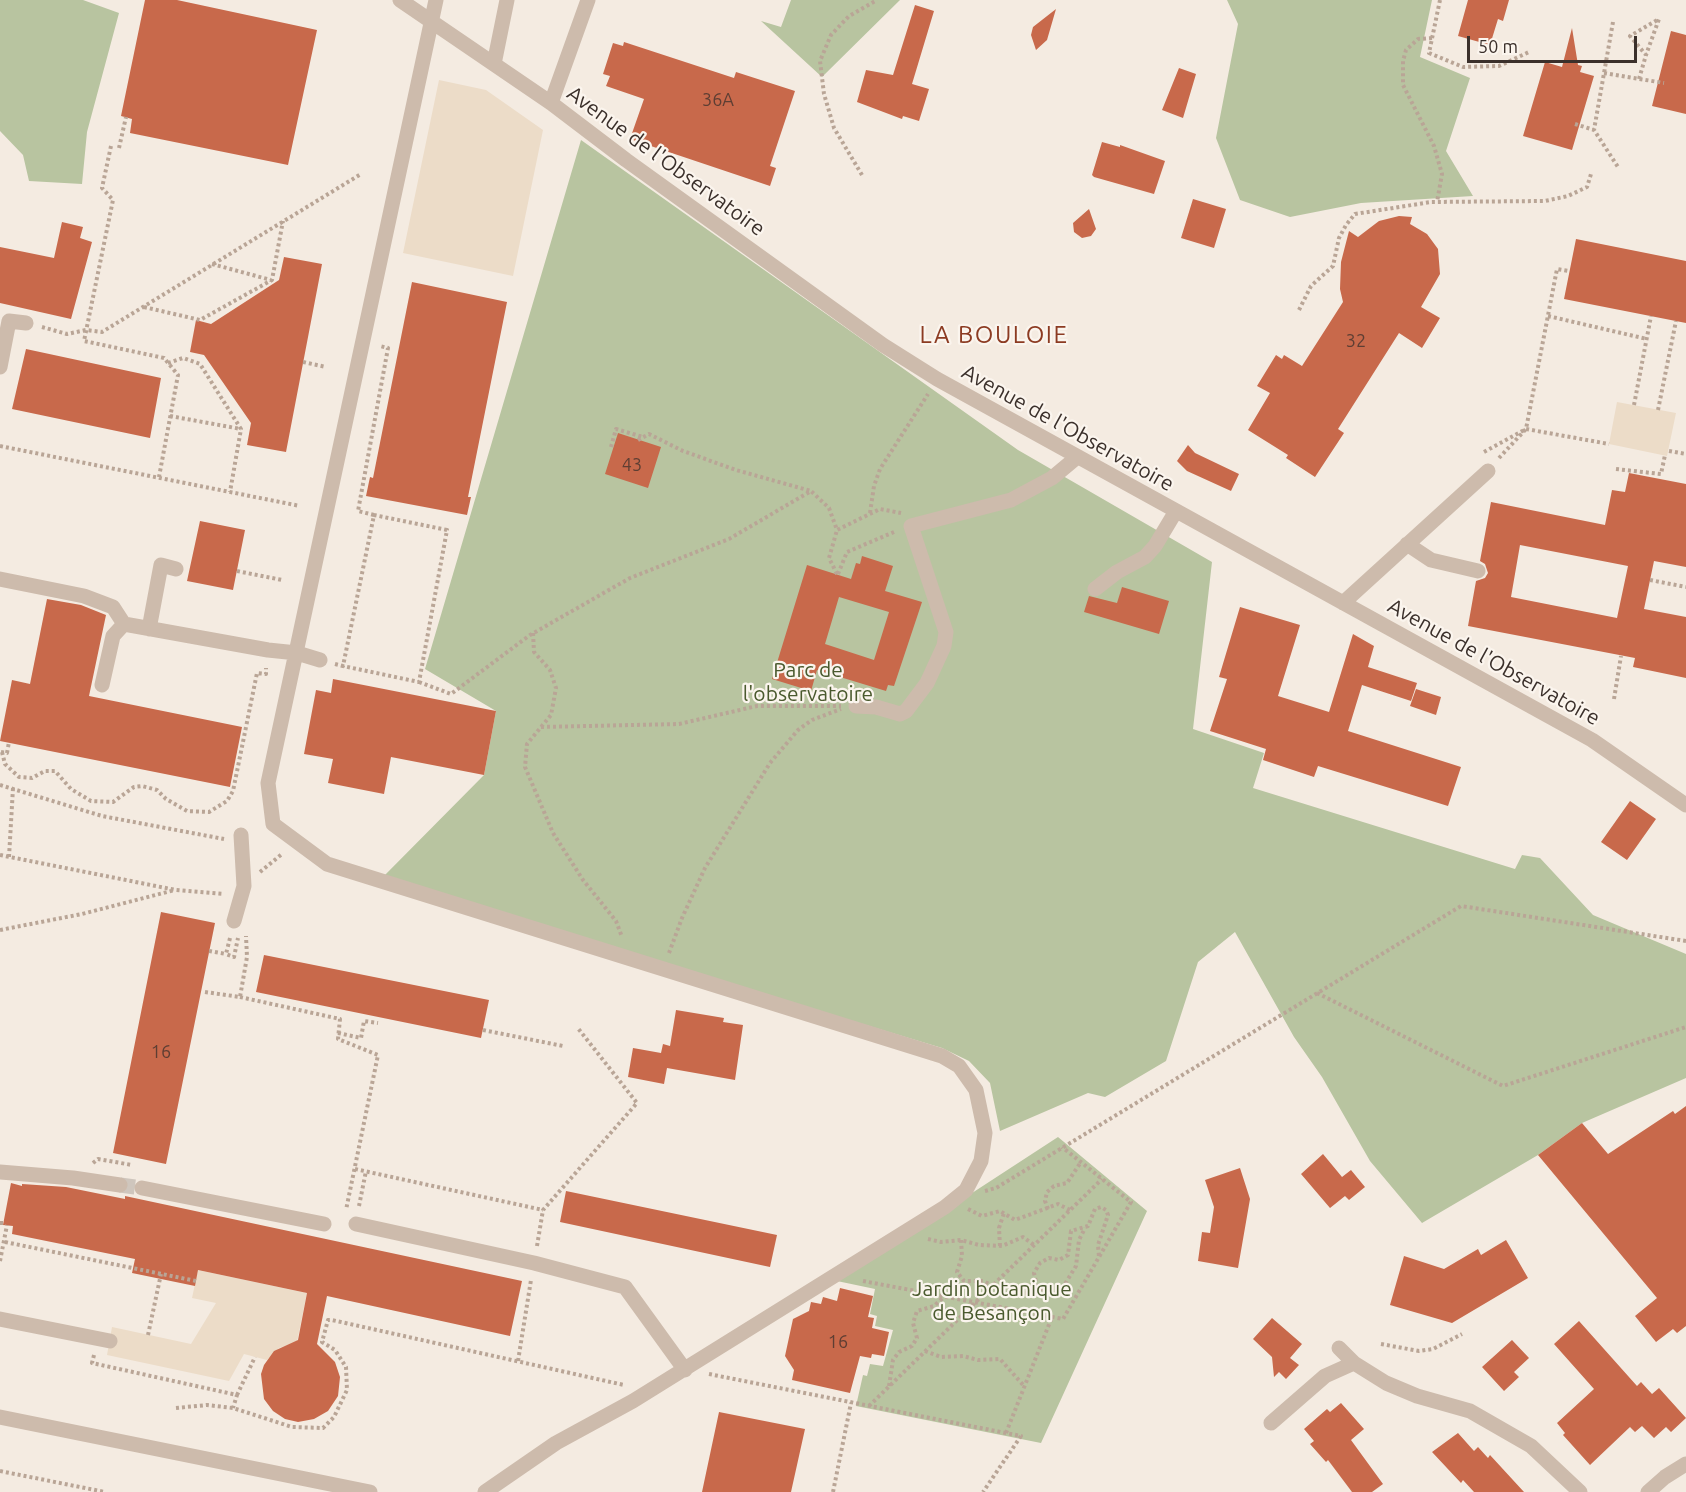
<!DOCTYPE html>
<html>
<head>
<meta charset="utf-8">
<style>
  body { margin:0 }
  #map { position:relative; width:1686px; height:1492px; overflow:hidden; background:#f4ebe1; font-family:Ubuntu,sans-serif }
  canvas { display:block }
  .scale { position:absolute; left:1467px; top:36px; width:170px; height:27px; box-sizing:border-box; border:3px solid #3b302b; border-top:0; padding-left:8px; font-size:18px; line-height:21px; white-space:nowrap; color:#3b302b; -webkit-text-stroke:4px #fbf5ee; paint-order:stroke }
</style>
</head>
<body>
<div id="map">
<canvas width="1686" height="1492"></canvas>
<div class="scale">50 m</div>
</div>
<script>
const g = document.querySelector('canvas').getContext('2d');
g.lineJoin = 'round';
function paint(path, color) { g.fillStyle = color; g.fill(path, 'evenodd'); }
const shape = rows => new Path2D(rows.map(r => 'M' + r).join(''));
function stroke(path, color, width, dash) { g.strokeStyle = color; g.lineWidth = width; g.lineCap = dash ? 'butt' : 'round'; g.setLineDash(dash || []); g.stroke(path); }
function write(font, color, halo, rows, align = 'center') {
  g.font = font + ' Ubuntu,sans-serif'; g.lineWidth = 4.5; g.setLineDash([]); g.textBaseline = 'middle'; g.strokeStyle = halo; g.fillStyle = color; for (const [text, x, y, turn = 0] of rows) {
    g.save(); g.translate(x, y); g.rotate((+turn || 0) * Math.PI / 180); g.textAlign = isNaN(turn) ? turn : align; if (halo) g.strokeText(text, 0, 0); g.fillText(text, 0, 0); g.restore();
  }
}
const green = shape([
  [0,0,83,0,119,13,87,132,82,184,29,181,23,155,0,131],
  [791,0,900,0,822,77,761,21,781,27],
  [1227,0,1432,0,1420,57,1470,78,1446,151,1473,196,1361,203,1290,217,1240,200,1216,138,1238,24],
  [581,140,1018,450,1212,562,1193,729,1264,753,1253,788,1515,869,1522,855,1540,858,1593,915,1686,954,1686,1078,1582,1123,1538,1155,1422,1223,1370,1161,1322,1077,1294,1037,1235,932,1198,962,1166,1061,1105,1097,1088,1093,1000,1131,990,1083,969,1061,942,1048,381,879,484,775,496,711,425,669],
  [1058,1137,1147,1211,1041,1443,856,1406,863,1375,867,1376,870,1364,883,1366,893,1330,875,1326,877,1316,870,1314,875,1289,837,1281]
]);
const plaza = shape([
  [439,80,486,90,543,130,513,276,403,253],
  [1617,402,1676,413,1667,456,1609,444],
  [198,1270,307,1293,297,1342,279,1348,267,1360,244,1354,229,1381,107,1355,112,1327,191,1344,216,1303,192,1298]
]);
const building = shape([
  [145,0,177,0,317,30,288,165,130,133,132,119,121,116],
  [1468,0,1509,0,1503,21,1498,19,1490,45,1458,36],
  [915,5,934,11,912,84,929,89,919,121,903,116,902,119,857,102,866,70,893,75],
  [1056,9,1047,40,1036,50,1031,35,1033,27],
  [1572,28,1578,65,1582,66,1580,72,1594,76,1572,150,1523,136,1545,62,1562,67],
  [1671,31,1686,35,1686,114,1652,106],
  [624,42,734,78,736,72,795,91,770,166,776,168,770,186,630,139,644,99,606,86,610,76,603,74,613,43,623,46],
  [1179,68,1196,74,1183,118,1162,110],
  [1102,142,1120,147,1120,145,1165,161,1154,194,1094,177,1092,175],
  [1193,199,1226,209,1214,248,1181,238],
  [1089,209,1096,229,1091,236,1082,238,1074,232,1073,223],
  [1399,216,1412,217,1410,224,1427,234,1438,249,1440,274,1421,307,1440,318,1422,348,1399,333,1338,429,1344,433,1315,477,1286,458,1288,455,1248,430,1270,393,1257,386,1276,355,1282,359,1284,355,1302,366,1343,302,1340,289,1341,262,1349,231,1358,237,1379,221],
  [62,222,83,227,80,238,92,242,71,319,0,303,0,247,54,258],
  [1576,239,1686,261,1686,323,1564,299],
  [284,257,322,264,286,452,247,445,251,423,204,355,190,352,196,320,211,324,279,280],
  [412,282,507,302,468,497,471,497,467,515,366,496,370,477,373,478],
  [26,349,161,378,150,438,12,409],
  [618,433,661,447,648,488,605,474],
  [1188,445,1195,453,1239,474,1231,491,1187,471,1177,461],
  [1629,473,1686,484,1686,567,1654,561,1644,609,1686,617,1686,678,1633,667,1635,658,1468,626,1476,581,1485,578,1488,573,1485,564,1480,561,1491,502,1605,525,1612,490,1625,492],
  [1520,545,1628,566,1617,618,1511,597],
  [200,521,245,530,233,590,187,581],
  [862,556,893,566,885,591,922,602,894,686,888,685,886,691,817,670,811,691,772,679,807,565,851,579,856,563,860,564],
  [839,597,889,612,874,660,825,644],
  [1122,587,1169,601,1159,634,1084,612,1089,596,1117,603],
  [47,599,81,605,106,615,89,696,242,727,230,787,0,741,12,680,30,684],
  [1240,607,1300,625,1278,696,1329,712,1353,634,1374,646,1368,667,1417,683,1411,701,1362,685,1348,731,1461,767,1448,806,1318,766,1314,777,1263,760,1266,749,1210,731,1227,679,1219,677],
  [333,679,496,711,484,775,391,757,384,794,328,783,333,759,304,754,316,690,331,693],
  [1416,689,1441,697,1436,715,1410,706],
  [1630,801,1656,819,1627,860,1601,842],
  [161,912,215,923,166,1164,113,1153],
  [264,955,489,1000,481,1038,256,992],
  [676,1010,724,1018,723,1022,743,1025,735,1080,667,1068,664,1084,628,1077,633,1048,661,1053,663,1044,670,1046],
  [1686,1106,1686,1326,1677,1333,1673,1329,1656,1342,1635,1316,1657,1298,1538,1155,1582,1123,1608,1154,1673,1111,1675,1114],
  [1323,1154,1342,1177,1351,1170,1365,1187,1349,1200,1345,1196,1330,1208,1301,1174],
  [1240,1168,1250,1199,1238,1268,1198,1261,1202,1232,1210,1233,1214,1207,1205,1180],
  [11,1183,22,1186,22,1184,66,1187,125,1199,125,1196,522,1281,510,1336,327,1296,317,1344,335,1362,340,1377,338,1396,328,1411,314,1419,298,1422,285,1419,273,1411,264,1399,261,1374,264,1365,274,1351,298,1340,307,1293,198,1270,195,1286,132,1273,135,1259,12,1234,13,1226,3,1225],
  [566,1191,777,1235,770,1267,560,1222],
  [1506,1240,1528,1278,1452,1323,1390,1305,1404,1256,1444,1269,1478,1249,1481,1255],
  [840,1288,873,1296,868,1317,874,1318,872,1328,889,1332,884,1356,872,1354,871,1358,860,1356,850,1393,792,1380,794,1370,785,1356,793,1319,809,1311,811,1302,821,1304,823,1297,837,1301],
  [1272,1318,1302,1344,1290,1358,1299,1365,1286,1379,1279,1372,1274,1377,1272,1357,1253,1339],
  [1579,1321,1637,1386,1641,1382,1652,1394,1659,1388,1686,1418,1671,1432,1666,1427,1654,1438,1642,1426,1635,1432,1630,1427,1590,1465,1563,1435,1565,1433,1557,1423,1594,1389,1554,1344],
  [1512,1340,1529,1358,1514,1372,1519,1377,1504,1391,1482,1367],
  [1341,1403,1364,1429,1351,1440,1383,1484,1372,1492,1352,1492,1328,1460,1326,1462,1310,1444,1314,1441,1304,1429,1327,1409,1330,1412],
  [719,1412,805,1429,791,1492,702,1492],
  [1458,1433,1474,1451,1478,1447,1488,1458,1490,1455,1524,1492,1474,1492,1463,1480,1461,1483,1432,1452]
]);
const minorTunnel = shape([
  [120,1185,142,1188]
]);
const path = shape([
  [1440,0,1429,53,1463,67,1499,66,1529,52],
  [1613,22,1594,130,1618,167],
  [1432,38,1418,39,1406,50,1403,61,1403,85,1434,146,1442,174,1437,202],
  [1604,73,1664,83],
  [1639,79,1646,55,1630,36,1659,19,1646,55],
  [1575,124,1594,130],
  [111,146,102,188,113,200,84,341,164,358,178,375,159,477],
  [119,148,126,117],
  [862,175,834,128,824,94,820,61,831,35,849,16,877,0],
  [212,264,271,280],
  [144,307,200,320,272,280,283,221],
  [1299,310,1311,286,1333,266,1339,238,1346,225,1355,214,1431,202,1545,201,1568,196,1587,187,1591,174],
  [1548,316,1647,339],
  [42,327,67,334,86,330,102,332,361,174],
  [303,362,326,367],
  [168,363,183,358,200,364,241,429,230,492],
  [1634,405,1651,316],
  [1658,410,1676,321],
  [170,416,241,429],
  [638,440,649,434,683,451,736,470,811,491],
  [0,446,300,506],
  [611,447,616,429,643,437],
  [1669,451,1686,454],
  [1484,452,1526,429,1609,444],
  [1499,458,1526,429,1557,269,1569,271],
  [1616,469,1661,474,1665,455],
  [870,513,874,486,880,469,928,394],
  [374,515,358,511,388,348,380,346],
  [237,571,282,580],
  [837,574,829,558,837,530],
  [838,574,847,552,894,532],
  [1650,580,1686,587],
  [533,633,534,652,550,670,556,688,551,715,527,744,525,767,553,833,583,880,616,921,622,937],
  [335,664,343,666,374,515,447,530,419,682,343,666],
  [419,682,451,694,530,635,630,578,729,539,811,491,829,508,837,530,880,509,901,513],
  [1614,699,1621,656],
  [541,727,679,724,757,706,841,706],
  [1,752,7,753,9,742],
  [2,752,5,764,19,777,32,778,45,771,55,771,71,789,91,801,113,802,134,787,142,786,157,790,166,799,187,811,209,812,227,801,233,791,257,673,266,674,266,668],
  [0,785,102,816,224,839],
  [0,855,176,890,223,894],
  [9,857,13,788],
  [260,872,282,854],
  [0,930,82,914,175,890],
  [230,938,226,954,234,957,238,938],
  [209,951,226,954],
  [669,953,682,918,705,868,770,763,798,730,812,720,841,709],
  [205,992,240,997,247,957,246,936],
  [1317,993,1503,1086,1686,1027],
  [240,997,340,1019,338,1039,378,1055,346,1210],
  [483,1030,563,1046],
  [338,1033,361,1038,364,1021,378,1023],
  [93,1163,98,1159,132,1165],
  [355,1169,543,1210],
  [985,1191,996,1188,1461,906,1686,941],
  [359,1206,366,1171],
  [968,1209,982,1216,1000,1211,1015,1220,1058,1204,1070,1210],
  [1048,1209,1045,1201,1047,1192,1054,1186,1067,1183,1081,1162],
  [0,1223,3,1223],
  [928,1239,941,1242,961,1240,979,1245,1002,1246,1023,1237,1034,1245],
  [961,1240,962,1256,957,1272,964,1281,983,1281,1005,1292,1026,1293,1037,1287,1055,1294,1060,1292,1076,1266,1079,1240,1085,1228],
  [5,1242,196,1281],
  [537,1246,543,1210,637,1103,577,1027],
  [1000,1246,999,1228,1004,1213],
  [0,1261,7,1225],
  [863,1281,1063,1319,1131,1202,1062,1147],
  [1037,1287,1034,1273,1040,1263,1049,1258,1059,1260,1068,1255,1071,1231,1088,1226,1095,1209,1101,1207,1106,1210,1108,1215,1098,1245,1099,1257],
  [148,1335,161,1274],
  [1381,1344,1419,1351,1433,1349,1462,1334],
  [925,1351,941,1357,963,1356,978,1360,1000,1359,1024,1386],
  [94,1355,92,1363,237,1395,233,1408],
  [518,1361,531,1280],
  [709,1374,1021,1436,983,1492],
  [889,1386,893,1360,899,1352,912,1346,917,1338,913,1323,917,1311,934,1306,945,1296],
  [237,1395,255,1357],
  [869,1406,1102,1179],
  [176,1408,207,1405,233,1408,292,1427,323,1428,334,1417,347,1390,346,1367,335,1350,322,1342,328,1320,332,1320,624,1385],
  [1006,1433,1052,1317],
  [0,1471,105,1492],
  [833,1492,851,1403]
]);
const minor = shape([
  [400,0,551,103,626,160,883,345,937,379,1592,740,1686,805],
  [436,0,268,783,273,824,327,864,942,1056,959,1066,976,1090,985,1133,981,1161,966,1190,945,1207,633,1401,556,1443,485,1492],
  [494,64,507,0],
  [551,103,588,0],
  [0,367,9,321,26,323],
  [1407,544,1431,560,1478,571],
  [0,579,84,596,113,607,124,624,268,650,297,653,320,660],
  [1095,589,1117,572,1145,557,1155,546,1176,511],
  [1343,603,1488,471],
  [149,629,161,565,176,569],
  [102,685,113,636,124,624],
  [856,706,876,707,900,714,906,711,927,683,944,646,946,632,911,526,1011,500,1052,478,1076,458],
  [234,921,244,886,241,835],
  [0,1172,73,1178,120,1185],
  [142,1188,324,1224],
  [356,1224,534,1263,625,1287,685,1370],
  [0,1319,110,1341],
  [1339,1348,1354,1363,1386,1383,1417,1396,1470,1411,1531,1446,1580,1492],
  [0,1417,370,1492],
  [1271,1423,1325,1376,1354,1363],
  [1648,1492,1665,1477,1686,1464]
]);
const numberNames = [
  ["36A",718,100],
  ["32",1356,341],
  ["43",632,465],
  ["16",161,1052],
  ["16",838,1342]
];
const streetNames = [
  ["Avenue de l'Observatoire",666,161,36],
  ["Avenue de l'Observatoire",1068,428,29],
  ["Avenue de l'Observatoire",1494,662,29]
];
const parkNames = [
  ["Parc de",808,670],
  ["l'observatoire",808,694],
  ["Jardin botanique",992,1289],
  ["de Besançon",992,1313]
];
const quarterNames = [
  ["LA BOULOIE",994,335]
];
paint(green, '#b8c4a0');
paint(plaza, '#ecdcc8');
paint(building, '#c8694b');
stroke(minorTunnel, '#cfc6bd', 15, [15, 8]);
stroke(path, '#b9a596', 4, [3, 3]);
stroke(minor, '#cdbbac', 15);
write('18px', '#5e3e33', null, numberNames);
write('21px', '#3b302b', '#fbf5ee', streetNames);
write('21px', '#4a5a2e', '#fbf5ee', parkNames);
g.letterSpacing = '1.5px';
write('24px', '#8c3b22', '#fbf5ee', quarterNames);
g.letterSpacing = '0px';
</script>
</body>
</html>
